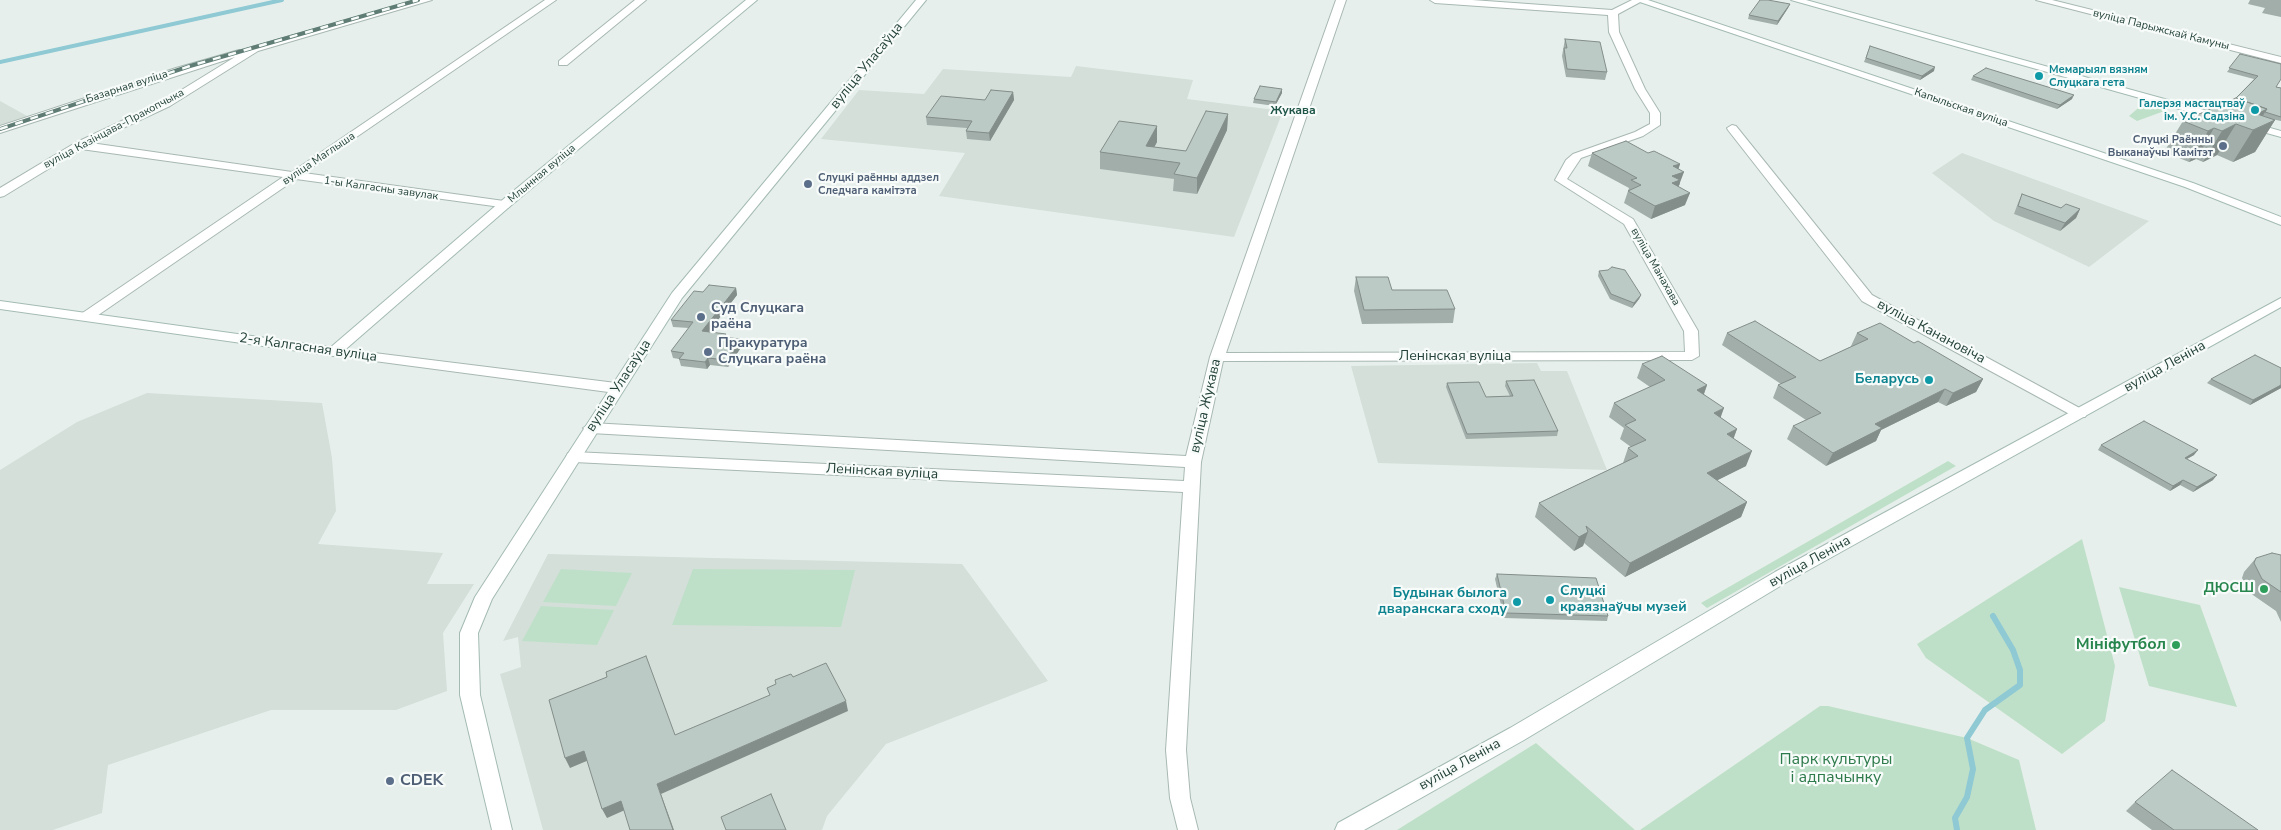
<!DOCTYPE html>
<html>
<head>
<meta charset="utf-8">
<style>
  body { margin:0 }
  canvas { display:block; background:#e6efeb }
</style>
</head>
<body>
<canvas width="2281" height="830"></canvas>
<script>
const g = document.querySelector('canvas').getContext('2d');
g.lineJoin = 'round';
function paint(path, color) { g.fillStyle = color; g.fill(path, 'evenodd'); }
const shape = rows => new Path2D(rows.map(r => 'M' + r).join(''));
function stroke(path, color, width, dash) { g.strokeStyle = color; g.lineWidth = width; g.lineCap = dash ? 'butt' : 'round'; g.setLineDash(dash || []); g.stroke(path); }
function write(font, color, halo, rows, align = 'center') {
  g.font = font + ' "Nunito Sans",sans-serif'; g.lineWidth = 4.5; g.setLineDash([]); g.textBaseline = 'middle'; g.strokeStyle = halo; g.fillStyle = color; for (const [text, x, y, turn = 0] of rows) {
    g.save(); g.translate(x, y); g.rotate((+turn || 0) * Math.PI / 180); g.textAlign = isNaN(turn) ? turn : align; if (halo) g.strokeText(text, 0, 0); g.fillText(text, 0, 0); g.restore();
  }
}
const built = shape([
  [1076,66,1193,80,1187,99,1283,111,1234,237,939,196,965,153,821,139,859,90,924,94,943,69,1071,77],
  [0,101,29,117,0,127],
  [1962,153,2149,221,2089,267,1994,221,1932,173],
  [1537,363,1541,371,1567,371,1607,470,1378,463,1351,366],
  [147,393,322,403,332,458,336,511,318,544,443,553,427,584,474,584,443,633,447,691,396,710,271,710,108,765,102,813,53,830,0,830,0,470,77,422],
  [548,554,962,564,1048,681,886,744,827,816,822,830,543,830,500,674,521,667,518,637,503,641]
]);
const green = shape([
  [2143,104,2167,110,2137,121,2129,116],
  [1948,461,1956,466,1707,608,1701,603],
  [2082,539,2115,666,2105,721,2062,754,1926,658,1917,644],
  [561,569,632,573,616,606,543,602],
  [693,569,855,570,841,627,672,625],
  [2119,587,2200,605,2237,707,2149,686],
  [541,606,614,610,597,645,522,641],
  [1820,706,1828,706,1967,738,2019,760,2036,830,1640,830],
  [1536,743,1635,830,1397,830]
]);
const streamFar1 = shape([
  [0,62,282,0]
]);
const stream = shape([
  [1957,830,1955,818,1967,797,1973,769,1967,738,1985,710,2020,685,2020,670,2013,650,1993,616]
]);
const street = shape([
  [417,0,432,0,258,51,170,106,91,143,292,172,545,0,556,0,304,173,504,201,510,205,508,208,296,179,91,320,81,320,79,317,81,314,283,177,81,149,4,196,0,197,0,188,75,143,162,102,235,57,0,133,0,126,176,68,239,50,243,52,252,47,417,0],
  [635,0,646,0,567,65,559,65,559,61,635,0],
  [1336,0,1346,0,1226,353,1685,352,1684,331,1624,224,1555,180,1566,160,1573,154,1635,132,1650,124,1650,113,1635,89,1609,32,1608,15,1435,3,1430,0,1472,0,1612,10,1632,0,1644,0,1618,14,1619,32,1645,89,1660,113,1660,125,1643,136,1581,158,1567,179,1633,219,1698,331,1699,356,1692,360,1223,361,1201,462,1186,750,1190,798,1198,830,1178,830,1170,798,1166,750,1183,492,574,462,568,461,566,457,568,453,574,452,1184,481,1185,467,591,433,583,428,591,423,1186,456,1210,357,1336,0],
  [2036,0,2052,0,2281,57,2281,63,2036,0],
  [1732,125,1736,126,1872,295,2085,411,2087,414,2085,417,2075,417,1862,301,1728,130,1727,128,1732,125],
  [334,348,616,383,623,388,616,393,329,355,327,352,334,348]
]);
const secondary = shape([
  [746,0,757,0,508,208,339,355,334,356,0,309,0,301,331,347,500,202,746,0],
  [916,0,926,0,682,298,492,599,478,633,480,695,512,830,492,830,460,695,460,633,475,597,672,293,916,0],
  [1634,0,1648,0,2193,183,2281,217,2281,225,2185,187,1634,0],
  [1791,0,1806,0,2226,116,2227,118,2226,120,2218,120,1791,0],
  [2249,122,2281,131,2281,137,2245,127,2244,125,2249,122],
  [2281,298,2281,307,1787,582,1524,740,1364,830,1335,830,1338,823,1510,728,1775,572,2281,298]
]);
const rail = shape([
  [0,129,190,66,418,0]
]);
const wall = shape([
  [2250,0,2281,0,2281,17,2262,13,2265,8,2248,4],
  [1790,4,1788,8,1777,25,1748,19,1749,15],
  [1565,39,1607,72,1605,80,1566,77,1562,56],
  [1870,46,1934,71,1920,80,1864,62],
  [2240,54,2276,87,2281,88,2281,121,2267,118,2275,120,2255,152,2233,162,2217,155,2203,162,2196,159,2189,162,2164,152,2183,121,2236,98,2254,79,2227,72],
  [1973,76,2072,99,2057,109,1971,80],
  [1013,92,1014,100,990,141,967,139,966,131,967,128,927,125,926,117],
  [1282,93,1275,106,1253,103,1254,99],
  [1228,114,1227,130,1197,194,1173,191,1174,179,1100,169,1100,152,1157,126,1157,142,1154,147,1186,151],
  [1592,153,1648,153,1680,164,1678,169,1680,184,1678,187,1685,205,1651,219,1624,203,1629,188,1588,166],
  [2022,194,2061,208,2080,209,2076,218,2060,231,2014,214,2018,203],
  [1599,271,1641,295,1639,299,1632,308,1610,299,1598,276],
  [1356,277,1392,290,1455,309,1453,323,1362,324,1354,291],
  [736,288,737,295,709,332,726,334,727,338,740,339,742,346,728,367,710,365,707,369,681,366,679,359,673,358,671,351,689,328,673,327,671,320,703,292],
  [1727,333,1820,361,1852,346,1851,346,1857,333,1914,343,1983,379,1976,392,1946,406,1938,402,1881,430,1876,441,1826,466,1787,439,1793,426,1806,420,1773,398,1778,385,1781,384,1722,345],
  [1642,364,1707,385,1704,394,1720,417,1737,429,1733,438,1746,466,1717,480,1747,502,1741,517,1625,577,1584,543,1583,546,1574,551,1535,517,1539,503,1623,463,1628,448,1631,447,1620,439,1624,428,1609,417,1614,403,1650,387,1637,378],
  [2281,368,2281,388,2250,405,2207,383,2211,379],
  [1506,381,1558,431,1557,436,1466,439,1446,387,1447,383,1486,397,1510,396,1505,386],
  [2101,445,2194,455,2187,459,2213,480,2193,492,2180,485,2170,491,2098,450],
  [2281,555,2281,622,2276,611,2250,593,2242,578,2244,572,2256,558],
  [1497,574,1608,616,1607,621,1504,618,1495,579],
  [2135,802,2258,830,2152,830,2126,811]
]);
const shadedWall = shape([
  [1790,4,1788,8,1777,25,1778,21],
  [1935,67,1934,71,1920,80,1922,76],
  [1282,89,1282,93,1275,106,1276,102],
  [1013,92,1014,100,990,141,989,133],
  [2074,95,2072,99,2057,109,2060,105],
  [2267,109,2254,130,2275,120,2255,152,2233,162,2253,130,2257,114],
  [1228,114,1227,130,1197,194,1197,178],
  [2236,124,2217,155,2203,162,2222,131],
  [1157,126,1157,142,1148,159,1146,146],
  [2214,128,2196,159,2189,162,2208,131],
  [1680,164,1677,174,1684,172,1676,193,1668,196,1673,166],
  [1690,193,1685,205,1651,219,1655,206],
  [2080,209,2076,218,2060,231,2065,223],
  [736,288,737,295,704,338,702,331],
  [1641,295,1639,299,1632,308,1634,303],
  [740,339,742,346,728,367,726,360],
  [708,358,710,365,707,369,705,362],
  [1983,379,1976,392,1946,406,1953,393],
  [1707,385,1702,399,1697,390],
  [2281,385,2281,388,2250,405,2253,400],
  [1945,389,1938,402,1881,430,1876,441,1826,466,1833,453,1875,424],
  [1724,408,1719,422,1714,413],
  [1737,429,1732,443,1727,434],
  [2198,450,2194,455,2181,462,2185,458],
  [1752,451,1746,466,1702,488,1707,473],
  [2217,475,2213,480,2193,492,2197,487],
  [2183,480,2180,485,2170,491,2173,486],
  [1747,502,1741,517,1625,577,1630,563],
  [1588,532,1583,546,1574,551,1579,537],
  [846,701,848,711,661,794,674,830,673,830,657,784],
  [584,751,589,760,570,768,565,758],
  [621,801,625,810,607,818,602,809]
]);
const building = shape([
  [1760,0,1768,0,1790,4,1778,21,1749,15,1760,0],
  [1565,39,1600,42,1607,72,1567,69,1564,48,1567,48,1565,39],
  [1870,46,1935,67,1922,76,1866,58,1870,46],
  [2240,54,2281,64,2281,79,2276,87,2281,88,2281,117,2265,112,2267,109,2236,98,2258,76,2229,68,2240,54],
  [1986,68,2074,95,2060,105,1973,76,1986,68],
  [1260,86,1282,89,1276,102,1254,99,1260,86],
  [991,90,1013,92,989,133,966,131,972,121,926,117,941,96,985,100,991,90],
  [2236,98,2267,109,2257,114,2275,120,2253,130,2236,124,2222,131,2214,128,2208,131,2183,121,2236,98],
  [1206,111,1228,114,1197,178,1174,174,1180,163,1100,152,1119,121,1157,126,1146,146,1186,151,1206,111],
  [1626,141,1648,153,1654,151,1680,164,1673,166,1684,172,1672,176,1680,180,1672,183,1690,193,1655,206,1628,191,1641,185,1631,180,1637,178,1592,153,1626,141],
  [2022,194,2061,208,2066,204,2080,209,2065,223,2018,206,2022,194],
  [1612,267,1625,270,1641,295,1634,303,1611,294,1599,271,1608,270,1612,267],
  [1356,277,1388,277,1392,290,1447,290,1455,309,1364,310,1356,277],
  [709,285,736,288,702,331,726,334,723,337,740,339,726,360,708,358,705,362,679,359,684,353,671,351,693,322,671,320,694,291,703,292,709,285],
  [1755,321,1820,361,1868,339,1857,333,1880,323,1914,343,1918,341,1983,379,1953,393,1945,389,1875,424,1882,428,1833,453,1793,426,1821,413,1778,385,1796,377,1727,333,1755,321],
  [2255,355,2281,368,2281,385,2253,400,2211,379,2255,355],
  [1662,356,1707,385,1697,390,1724,408,1714,413,1737,429,1727,434,1752,451,1707,473,1747,502,1630,563,1586,526,1588,532,1579,537,1539,503,1638,456,1628,448,1646,440,1625,425,1636,420,1614,403,1665,380,1642,364,1662,356],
  [1534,380,1558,431,1467,434,1447,383,1479,382,1486,397,1513,396,1506,381,1534,380],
  [2144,421,2198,450,2185,458,2217,475,2197,487,2183,480,2173,486,2101,445,2144,421],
  [2272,553,2281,555,2281,592,2262,579,2254,563,2256,558,2272,553],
  [1497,574,1596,578,1608,616,1506,613,1497,574],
  [646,656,675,735,770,695,767,688,776,684,775,680,791,674,793,677,826,663,846,701,657,784,673,830,630,830,621,801,602,809,584,751,565,758,549,700,607,677,606,672,646,656],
  [2172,770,2258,830,2174,830,2135,802,2172,770],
  [771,794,786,830,726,830,721,817,771,794]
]);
const markers = [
  [2039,76,5,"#0f9aa8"],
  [2255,110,5,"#0f9aa8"],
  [2223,146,5,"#5c6f8a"],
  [808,184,5,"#5c6f8a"],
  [701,317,5,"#5c6f8a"],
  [708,352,5,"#5c6f8a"],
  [1929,380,5,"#0f9aa8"],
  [2264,589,5,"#2e9e5b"],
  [1550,600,5,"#0f9aa8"],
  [1517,602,5,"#0f9aa8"],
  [2176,645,5,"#2e9e5b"],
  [390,781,5,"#5c6f8a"]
];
const farStreetnames = [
  ["вуліца Парыжскай Камуны",2161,30,14],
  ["Базарная вуліца",127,87,-18],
  ["Капыльская вуліца",1961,108,19],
  ["вуліца Казінцава-Пракопчыка",114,129,-28],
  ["вуліца Маглыша",319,159,-34],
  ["Млынная вуліца",542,174,-40],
  ["1-ы Калгасны завулак",381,189,8],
  ["вуліца Манахава",1655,267,60]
];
const farCulturenames = [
  ["Мемарыял вязням",2049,70],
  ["Слуцкага гета",2049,83],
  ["Галерэя мастацтваў",2245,104,"right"],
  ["ім. У.С. Садзіна",2245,117,"right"]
];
const farServicenames = [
  ["Слуцкі Раённы",2213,140],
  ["Выканаўчы Камітэт",2213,153],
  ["Слуцкі раённы аддзел",818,178,"left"],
  ["Следчага камітэта",818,191,"left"]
];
const farNeighbourhoodnames = [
  ["Жукава",1293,111]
];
const streetNames = [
  ["вуліца Уласаўца",867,66,-51],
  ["вуліца Канановіча",1931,332,28],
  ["2-я Калгасная вуліца",308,348,8],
  ["Ленінская вуліца",1455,357],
  ["вуліца Леніна",2165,367,-29],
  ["вуліца Уласаўца",619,386,-57],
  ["вуліца Жукава",1206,406,-77],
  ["Ленінская вуліца",882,472,3],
  ["вуліца Леніна",1810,562,-29],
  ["вуліца Леніна",1460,765,-29]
];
const serviceNames = [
  ["Суд Слуцкага",711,309],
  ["раёна",711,325],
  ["Пракуратура",718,344],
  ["Слуцкага раёна",718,360]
];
const cultureNames = [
  ["Беларусь",1919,380],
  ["Слуцкі",1560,592,"left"],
  ["краязнаўчы музей",1560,608,"left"],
  ["Будынак былога",1507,594],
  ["дваранскага сходу",1507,610]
];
const leisureNames = [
  ["ДЮСШ",2254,589]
];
const nearLeisurenames = [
  ["Мініфутбол",2166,645]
];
const nearParknames = [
  ["Парк культуры",1836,760],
  ["і адпачынку",1836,778]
];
const nearServicenames = [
  ["CDEK",400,781]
];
paint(built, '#d4dfda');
paint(green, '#bfe0c8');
stroke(streamFar1, '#8ec9d4', 4);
stroke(stream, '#8ec9d4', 6);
stroke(street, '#a8b8b2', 2);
stroke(secondary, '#a4bbb3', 2);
paint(street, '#fff');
paint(secondary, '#fff');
stroke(rail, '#5f7d75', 4);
stroke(rail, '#f7fbf9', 2.5, [8]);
paint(wall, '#a1aea9');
paint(shadedWall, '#838d89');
paint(building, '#bbcac4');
stroke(building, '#838d89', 1);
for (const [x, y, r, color] of markers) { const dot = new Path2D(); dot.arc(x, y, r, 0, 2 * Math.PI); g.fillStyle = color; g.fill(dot); stroke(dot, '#f7fbf9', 2); }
write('11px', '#24423a', '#f7fbf9', farStreetnames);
write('bold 11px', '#0d838f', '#f7fbf9', farCulturenames, 'left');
write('bold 11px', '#4e5e75', '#f7fbf9', farServicenames, 'right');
write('bold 12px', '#1f5548', '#f7fbf9', farNeighbourhoodnames);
write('14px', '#24423a', '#f7fbf9', streetNames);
write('bold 14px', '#4e5e75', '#f7fbf9', serviceNames, 'left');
write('bold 14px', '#0d838f', '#f7fbf9', cultureNames, 'right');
write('bold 14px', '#27864d', '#f7fbf9', leisureNames, 'right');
write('bold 16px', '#27864d', '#f7fbf9', nearLeisurenames, 'right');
write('16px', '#2d7a4b', '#f7fbf9', nearParknames);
write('bold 16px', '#4e5e75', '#f7fbf9', nearServicenames, 'left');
</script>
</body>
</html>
